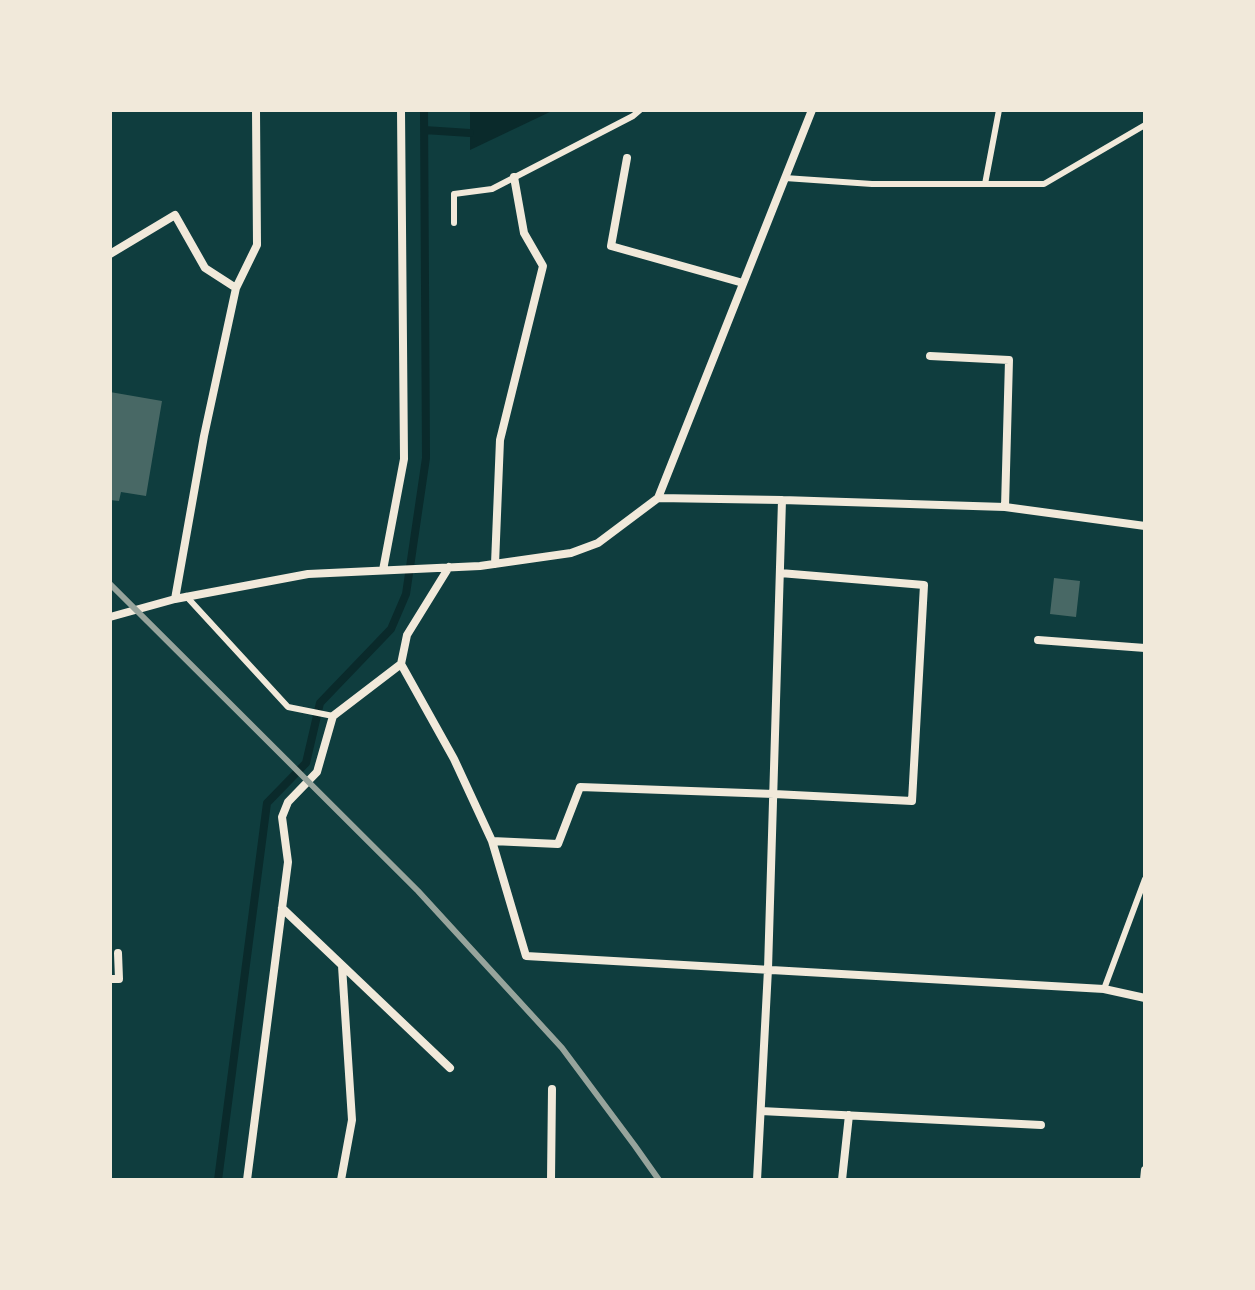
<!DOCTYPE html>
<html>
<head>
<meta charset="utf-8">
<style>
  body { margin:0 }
  #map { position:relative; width:1255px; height:1290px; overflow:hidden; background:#0f3d3e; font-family:Literata,serif }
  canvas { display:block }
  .frame { position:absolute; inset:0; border:112px solid #f1e9da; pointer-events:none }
</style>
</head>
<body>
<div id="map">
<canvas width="1255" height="1290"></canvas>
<div class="frame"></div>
</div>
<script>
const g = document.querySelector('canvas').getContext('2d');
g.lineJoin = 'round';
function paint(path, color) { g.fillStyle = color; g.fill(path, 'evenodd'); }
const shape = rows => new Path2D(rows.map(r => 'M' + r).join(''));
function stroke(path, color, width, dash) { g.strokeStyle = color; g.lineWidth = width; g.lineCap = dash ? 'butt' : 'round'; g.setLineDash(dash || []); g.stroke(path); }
const water = shape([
  [470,110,554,110,470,150]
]);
const stream = shape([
  [424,130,470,133],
  [218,1180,267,803,306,763,320,703,391,629,406,594,426,458,424,110]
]);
const building = shape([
  [110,392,162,401,146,496,121,492,119,501,110,500],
  [1054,578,1080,581,1076,617,1050,614]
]);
const service = shape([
  [785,178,872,184,1044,184,1145,125],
  [985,184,999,110],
  [454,223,454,194,492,189,633,116,640,110],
  [186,596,288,707,333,716],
  [1104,989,1145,879]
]);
const minor = shape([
  [627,158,611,246,743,283],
  [110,254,175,215,205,268,236,288,204,436,175,599],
  [236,288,257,245,256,110],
  [930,356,1009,360,1005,507],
  [658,498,782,500,1005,507,1145,526],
  [495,564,500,440,543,266,524,233,514,177],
  [383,570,404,459,401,110],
  [110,617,175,599,308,574,480,566,571,553,598,543,658,498,812,110],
  [1038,640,1145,648],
  [401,664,454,759,492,841,526,956,1104,989,1145,998],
  [492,841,558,844,580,787,774,794,912,801,924,585,780,573],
  [282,908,450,1068],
  [110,979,119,979,118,953],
  [761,1111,1041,1125],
  [247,1180,288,862,282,817,288,802,317,772,333,716,401,664,407,635,449,567],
  [341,1180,352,1120,342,966],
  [551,1180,552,1089],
  [757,1180,768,969,782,500],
  [842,1180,849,1115],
  [1144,1180,1145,1170]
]);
const rail = shape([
  [110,584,418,891,562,1048,635,1146,659,1180]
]);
paint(water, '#0a2a2b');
stroke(stream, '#0a2a2b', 8);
paint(building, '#486865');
stroke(service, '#f1e9da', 6);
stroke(minor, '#f1e9da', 8);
stroke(rail, '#97a49c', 6);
</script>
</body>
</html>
